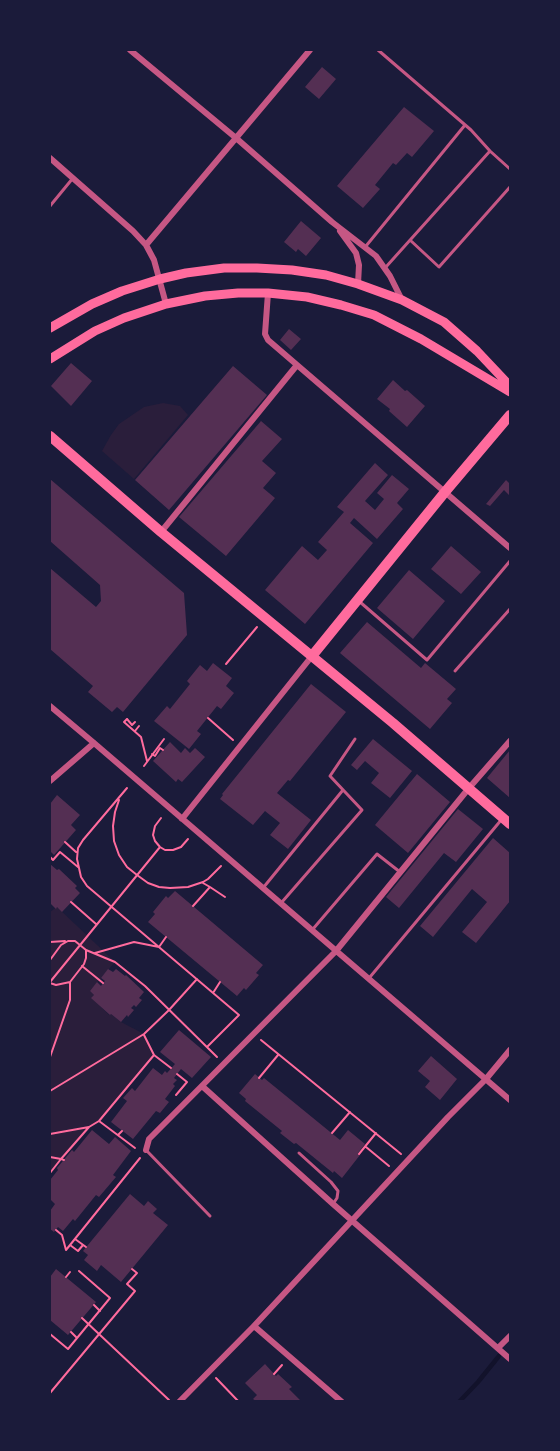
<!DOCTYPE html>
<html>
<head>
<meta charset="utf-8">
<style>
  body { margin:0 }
  #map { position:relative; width:560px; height:1451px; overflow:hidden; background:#1b1b3a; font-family:Mulish,sans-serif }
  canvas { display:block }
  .frame { position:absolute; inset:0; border:51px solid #1b1b3a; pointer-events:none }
</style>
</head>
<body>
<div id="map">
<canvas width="560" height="1451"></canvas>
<div class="frame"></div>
</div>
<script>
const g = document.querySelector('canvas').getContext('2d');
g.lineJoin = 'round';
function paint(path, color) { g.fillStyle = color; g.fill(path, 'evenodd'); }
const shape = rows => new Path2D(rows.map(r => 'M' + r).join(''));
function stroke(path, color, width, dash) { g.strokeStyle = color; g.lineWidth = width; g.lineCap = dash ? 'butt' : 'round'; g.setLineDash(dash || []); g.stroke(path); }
const green = shape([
  [163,403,180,406,188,415,134,479,102,451,111,435,119,424,144,407],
  [57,907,115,962,90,991,94,995,92,998,109,1015,111,1014,121,1022,144,1034,154,1055,99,1121,89,1127,50,1173,50,912]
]);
const stream = shape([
  [459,1402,478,1382,499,1356]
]);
const building = shape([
  [322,67,336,79,319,99,305,87],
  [404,107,434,131,412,157,407,153,396,165,393,163,375,185,380,189,363,208,337,186],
  [301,221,321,238,306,256,298,249,296,252,284,242],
  [289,329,301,339,291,350,280,340],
  [71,363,92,381,71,406,51,386],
  [233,366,267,395,169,510,135,480],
  [393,380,405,391,407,390,425,406,407,427,389,411,390,409,377,399],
  [261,421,282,439,262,461,276,473,263,488,275,498,226,556,179,517],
  [375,463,388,475,365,501,375,510,384,499,377,493,392,475,409,489,397,503,403,509,377,539,354,518,350,523,373,543,305,624,265,590,302,546,318,560,327,550,318,542,344,512,337,507],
  [50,479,184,593,187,635,123,712,117,707,112,712,88,692,93,686,50,649,50,568,96,607,101,601,100,585,50,541],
  [506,480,510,484,510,496,504,490,490,506,486,504],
  [451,546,481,572,461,594,431,569],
  [409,570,445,601,413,639,377,608],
  [367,622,421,668,425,663,456,689,447,699,452,703,430,729,340,653],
  [213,663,232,678,226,686,234,693,221,709,217,706,197,731,201,734,189,749,154,721,167,706,170,709,190,684,187,681,200,665,207,671],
  [311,684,346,712,290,781,288,780,277,793,311,820,288,849,270,835,280,823,265,811,253,825,220,799,223,795,222,794],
  [373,739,412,771,390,798,371,783,379,773,365,761,357,770,351,765],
  [170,742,181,753,185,748,190,753,195,748,205,757,182,782,178,779,176,782,153,761],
  [510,750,510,798,487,778],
  [417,774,450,802,408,853,375,825],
  [57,795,80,815,71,825,76,830,54,855,50,851,50,804],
  [458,809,483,829,456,862,444,853,399,908,386,897],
  [493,838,510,853,510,901,476,943,462,932,487,902,472,889,433,937,420,926],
  [50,864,57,870,59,869,77,886,75,888,80,893,62,912,57,907,56,909,50,903],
  [175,891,263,965,256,973,259,975,246,990,244,988,237,996,148,922,155,914,153,912,166,896,168,898],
  [108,969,113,972,116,969,125,976,126,975,144,992,139,998,142,1000,136,1007,134,1005,131,1008,134,1010,128,1017,127,1015,121,1022,111,1014,110,1015,91,998,94,995,90,991,97,982,101,986,103,983,105,981,101,978],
  [179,1030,211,1057,192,1078,181,1069,174,1078,177,1080,173,1084,175,1086,165,1099,169,1102,160,1113,156,1111,133,1139,111,1122,127,1101,123,1098,132,1088,135,1091,153,1068,162,1075,165,1071,167,1073,175,1064,160,1052],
  [431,1056,457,1079,440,1100,425,1087,430,1081,418,1071],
  [255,1074,262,1080,264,1078,340,1140,348,1130,365,1144,358,1153,360,1155,342,1178,334,1171,333,1173,296,1143,294,1144,280,1133,282,1131,245,1101,246,1099,239,1093],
  [92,1130,109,1144,115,1137,131,1151,113,1175,116,1177,99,1197,96,1195,75,1221,73,1219,63,1231,58,1227,54,1232,50,1229,50,1211,55,1204,50,1199,50,1180,58,1170,57,1168,72,1150,74,1152],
  [130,1194,144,1206,148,1201,157,1209,153,1213,168,1225,121,1282,101,1265,97,1271,84,1260,88,1255,83,1251],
  [56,1269,96,1302,68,1335,50,1320,50,1277],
  [265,1364,276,1376,278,1374,292,1387,289,1389,301,1401,256,1401,253,1399,257,1395,245,1383]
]);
const path = shape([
  [226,664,257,627],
  [208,718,233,740],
  [127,719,124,722,141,737,147,761],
  [127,719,132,725,135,722],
  [135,731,139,726],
  [152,754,155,756,160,748,163,750],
  [144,766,164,739],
  [127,788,83,840,78,848,77,859,81,877,87,886,239,1015,207,1047],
  [119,800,115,812,113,826,114,841,119,855,127,867,137,875,148,883,159,887,170,888,188,887,203,882,208,879,221,866],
  [161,818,155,826,153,835,155,841,160,847,165,850,173,850,181,847,188,839],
  [65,842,76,852],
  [50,857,53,860,60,852,78,867],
  [210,887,225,897],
  [71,902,96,924],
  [193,906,210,887,203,883],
  [50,942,65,941],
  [86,950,115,962,145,986,217,1057],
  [95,953,134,942,159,947,166,937],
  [50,960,61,945,68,941,75,941,86,950,86,958,84,964,70,982,56,985,50,983],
  [82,966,103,983],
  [50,982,160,847],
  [213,993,220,982],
  [261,1040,401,1154],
  [154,1055,171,1068],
  [50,1057,70,1000,70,982],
  [259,1078,278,1055],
  [50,1091,144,1034,169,1010,197,979],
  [176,1095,187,1082,177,1074],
  [99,1121,135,1148],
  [89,1127,99,1121,154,1055,144,1035],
  [332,1133,350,1112],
  [50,1134,89,1127,61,1159,64,1160],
  [118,1135,122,1131],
  [366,1147,389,1166],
  [359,1154,376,1133],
  [50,1157,61,1159,50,1173],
  [56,1230,62,1235,66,1250],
  [75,1239,86,1247],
  [70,1245,78,1251,83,1245],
  [66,1250,140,1158],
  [66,1277,70,1272],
  [94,1305,100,1311],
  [82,1318,169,1400],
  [71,1332,77,1338],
  [50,1334,68,1349,110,1298,79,1271],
  [274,1374,282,1365],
  [216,1378,239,1402],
  [50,1393,135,1291,127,1284,137,1273,132,1269]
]);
const service = shape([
  [378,50,471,130,490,151,510,169],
  [50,206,73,178],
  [410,240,439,267,510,187],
  [366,246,465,125],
  [385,268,490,151],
  [360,602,427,660,510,561],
  [455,671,510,609],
  [263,888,343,790],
  [282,902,362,810,330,776,355,739],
  [313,929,377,854,400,872],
  [370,977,502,819],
  [146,1150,210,1216],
  [299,1153,331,1182,338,1191,337,1198,333,1204]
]);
const minor = shape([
  [130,50,236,138,332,222,376,256,390,276,402,300],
  [50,158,133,231,146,245,154,260,166,304],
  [340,231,356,253,359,265,358,284],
  [146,245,310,50],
  [268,293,265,334,268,340,510,548],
  [161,532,297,365],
  [50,706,94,743,510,1100],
  [50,781,94,743],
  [182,819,312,656],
  [202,1086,333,1204,510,1359],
  [146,1150,149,1139,336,951,469,788,510,741],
  [254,1326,342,1402],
  [498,1348,510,1336],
  [179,1402,254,1326,448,1117,486,1079,510,1050]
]);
const secondary = shape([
  [50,328,92,304,122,291,160,279,186,273,224,268,257,268,292,270,326,275,358,284,402,300,444,322,477,351,510,386],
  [50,359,95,331,124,318,166,304,205,296,238,293,268,293,307,297,341,305,374,315,421,339,510,392]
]);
const primary = shape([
  [50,436,161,532,393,723,510,824],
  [312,656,445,492,510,415]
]);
paint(green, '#2a1e3b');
stroke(stream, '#12122b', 4.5);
paint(building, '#542f53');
stroke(path, '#ff6b9d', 2);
stroke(service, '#c65784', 3);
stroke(minor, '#c65784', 6);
stroke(secondary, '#ff6b9d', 9);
stroke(primary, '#ff6b9d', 10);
</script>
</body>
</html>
